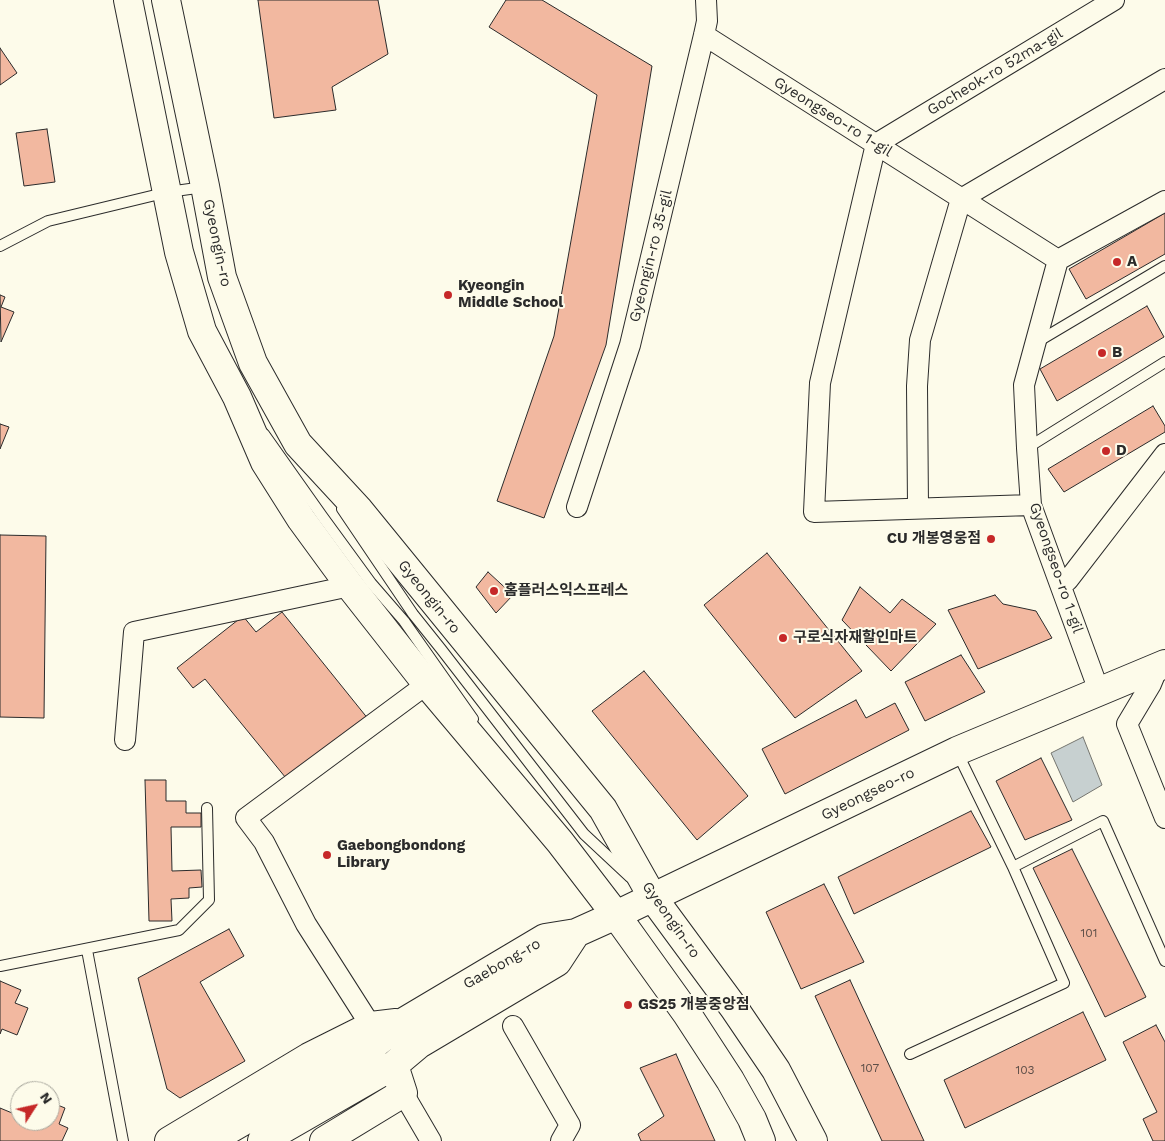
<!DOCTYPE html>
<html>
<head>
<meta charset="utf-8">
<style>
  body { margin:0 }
  #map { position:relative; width:1165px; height:1141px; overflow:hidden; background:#fdfbea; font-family:"Work Sans",sans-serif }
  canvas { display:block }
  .north { position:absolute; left:10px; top:1081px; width:50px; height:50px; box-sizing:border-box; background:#fdfbea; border:1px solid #a9a89e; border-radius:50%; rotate:55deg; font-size:14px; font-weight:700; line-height:20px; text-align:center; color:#2b2b2b }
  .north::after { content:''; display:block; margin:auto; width:18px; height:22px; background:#c62828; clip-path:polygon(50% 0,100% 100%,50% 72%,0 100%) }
</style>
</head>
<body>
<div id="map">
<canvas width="1165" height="1141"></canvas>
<div class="north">N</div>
</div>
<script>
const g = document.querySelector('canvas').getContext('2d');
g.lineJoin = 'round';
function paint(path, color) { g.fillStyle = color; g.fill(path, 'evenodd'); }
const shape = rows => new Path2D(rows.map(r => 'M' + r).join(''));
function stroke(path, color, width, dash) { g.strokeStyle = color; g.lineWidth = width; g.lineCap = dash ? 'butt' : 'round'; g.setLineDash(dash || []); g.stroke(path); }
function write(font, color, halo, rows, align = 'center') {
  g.font = font + ' "Work Sans","Noto Sans KR",sans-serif'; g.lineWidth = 4; g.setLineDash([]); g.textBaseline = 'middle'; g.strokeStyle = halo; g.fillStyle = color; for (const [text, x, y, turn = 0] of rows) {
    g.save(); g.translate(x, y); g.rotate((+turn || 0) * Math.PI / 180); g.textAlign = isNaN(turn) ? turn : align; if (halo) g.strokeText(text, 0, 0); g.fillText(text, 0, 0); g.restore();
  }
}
const water = shape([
  [1083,737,1102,785,1073,802,1051,753,1083,737]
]);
const building = shape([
  [258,0,378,0,388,54,332,87,336,110,274,118,258,0],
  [506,0,542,0,652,66,606,345,544,518,497,501,554,336,597,95,489,27,506,0],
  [0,48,17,73,0,85,0,48],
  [47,129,55,182,24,186,16,133,47,129],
  [1165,213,1165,254,1086,299,1069,269,1165,213],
  [0,295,5,297,1,307,14,312,1,342,0,295],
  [1147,306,1164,337,1057,401,1040,369,1147,306],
  [1153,406,1165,426,1165,432,1064,492,1048,469,1153,406],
  [0,424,9,427,0,449,0,424],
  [0,535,46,536,44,718,0,717,0,535],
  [767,553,862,671,795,718,704,605,767,553],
  [488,572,513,595,496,613,476,587,488,572],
  [860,587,890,613,902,599,936,624,891,671,842,620,860,587],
  [995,595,1003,604,1036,611,1052,638,978,669,948,610,995,595],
  [282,612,369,720,290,783,205,679,193,688,177,668,243,616,256,632,282,612],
  [961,655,985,692,925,721,905,682,961,655],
  [644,671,748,796,697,840,592,711,644,671],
  [856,700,866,718,895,703,909,730,785,794,762,749,856,700],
  [1041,758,1072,820,1025,840,996,781,1041,758],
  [145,780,166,780,166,801,186,801,186,813,201,813,201,827,171,827,172,871,201,870,202,887,189,888,189,898,171,899,172,921,149,921,145,780],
  [971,811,991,847,854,914,838,877,971,811],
  [1072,849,1146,997,1105,1017,1033,868,1072,849],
  [824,884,864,962,801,989,766,912,824,884],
  [229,929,244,956,200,982,245,1061,180,1098,167,1089,138,978,229,929],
  [850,980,924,1141,882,1141,815,996,850,980],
  [0,981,21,990,15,1003,28,1008,17,1035,2,1029,0,1034,0,981],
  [1083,1012,1106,1060,965,1128,944,1080,1083,1012],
  [1156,1025,1165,1042,1165,1141,1153,1141,1143,1119,1157,1112,1123,1042,1156,1025],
  [676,1054,715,1141,641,1141,638,1134,664,1116,640,1068,676,1054],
  [50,1102,65,1108,59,1124,68,1128,62,1141,0,1141,0,1108,17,1115,20,1108,20,1121,50,1121,50,1102]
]);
const service = shape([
  [0,246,48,221,168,192,204,187],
  [1037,342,1165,266],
  [264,434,322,516,371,583,404,621,473,719],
  [1027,448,1165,362],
  [342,509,413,614,441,649,584,834,630,877],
  [1013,867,1103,821,1165,961],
  [87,950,123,1141],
  [0,966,179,930,209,900,207,808],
  [910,1054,1064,983,1013,867,957,752]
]);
const minor = shape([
  [704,35,1058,260],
  [1058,260,1024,385,1027,448,1031,505,1099,691],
  [1058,260,1165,201],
  [1031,505,814,512,820,383,876,144,1114,0],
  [577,507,630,345,704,35,707,21,706,0],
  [918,507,917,386,920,340,961,199,1165,79],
  [1061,585,1068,580,1165,454],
  [1158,667,1151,684,1127,724,1165,818],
  [125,740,134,632,350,586],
  [371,1026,306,924,264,842,246,818,427,684],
  [513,1026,570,1125,561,1141],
  [403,1093,431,1141]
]);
const secondary = shape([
  [169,1141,309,1057,371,1026,396,1023],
  [209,1141,371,1047,402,1023,545,938,576,933,616,915,957,751,1165,664],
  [262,1141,394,1065,419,1044,557,962,576,933],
  [324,1141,403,1093,394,1065]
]);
const primary = shape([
  [128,0,179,252,202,331,237,397,265,462,301,519,350,586,427,684,560,842,616,915,687,1014,730,1080,752,1119,761,1141],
  [166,0,205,186,222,277,253,363,298,444,359,510,603,809,653,898,734,1008,776,1070,813,1141]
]);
const markers = [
  [1117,262,5,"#c62828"],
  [448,295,5,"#c62828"],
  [1102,353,5,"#c62828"],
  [1106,451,5,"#c62828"],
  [991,539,5,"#c62828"],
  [494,591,5,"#c62828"],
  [783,638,5,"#c62828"],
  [327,855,5,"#c62828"],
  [628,1005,5,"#c62828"]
];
const numberNames = [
  ["101",1089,933],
  ["107",870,1068],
  ["103",1025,1070]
];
const streetNames = [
  ["Gocheok-ro 52ma-gil",995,72,-31],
  ["Gyeongseo-ro 1-gil",833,117,32],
  ["Gyeongin-ro",217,243,78],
  ["Gyeongin-ro 35-gil",651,256,-76],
  ["Gyeongseo-ro 1-gil",1056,568,71],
  ["Gyeongin-ro",429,597,51],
  ["Gyeongseo-ro",868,794,-26],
  ["Gyeongin-ro",671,920,55],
  ["Gaebong-ro",502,964,-30]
];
const poiNames = [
  ["A",1127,262],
  ["Kyeongin",458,286],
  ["Middle School",458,303],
  ["B",1112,353],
  ["D",1116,451],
  ["CU 개봉영웅점",981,539,"right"],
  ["홈플러스익스프레스",504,591],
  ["구로식자재할인마트",793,638],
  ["Gaebongbondong",337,846],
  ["Library",337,863],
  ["GS25 개봉중앙점",638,1005]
];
paint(water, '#c7d0d0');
stroke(water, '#74746e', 1);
paint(building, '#f2b8a0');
stroke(building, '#2b2b2b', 1);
stroke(service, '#2b2b2b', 12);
stroke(minor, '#2b2b2b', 22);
stroke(secondary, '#2b2b2b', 30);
stroke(primary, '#2b2b2b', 30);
stroke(service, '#fdfbea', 10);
stroke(minor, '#fdfbea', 20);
stroke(secondary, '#fdfbea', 28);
stroke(primary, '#fdfbea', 28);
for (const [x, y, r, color] of markers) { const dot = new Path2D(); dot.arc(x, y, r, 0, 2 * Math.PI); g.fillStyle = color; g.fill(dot); stroke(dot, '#fdfbea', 2); }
write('12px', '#5d4e48', null, numberNames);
write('15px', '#2b2b2b', '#fdfbea', streetNames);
write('bold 15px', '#2b2b2b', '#fdfbea', poiNames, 'left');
</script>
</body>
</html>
